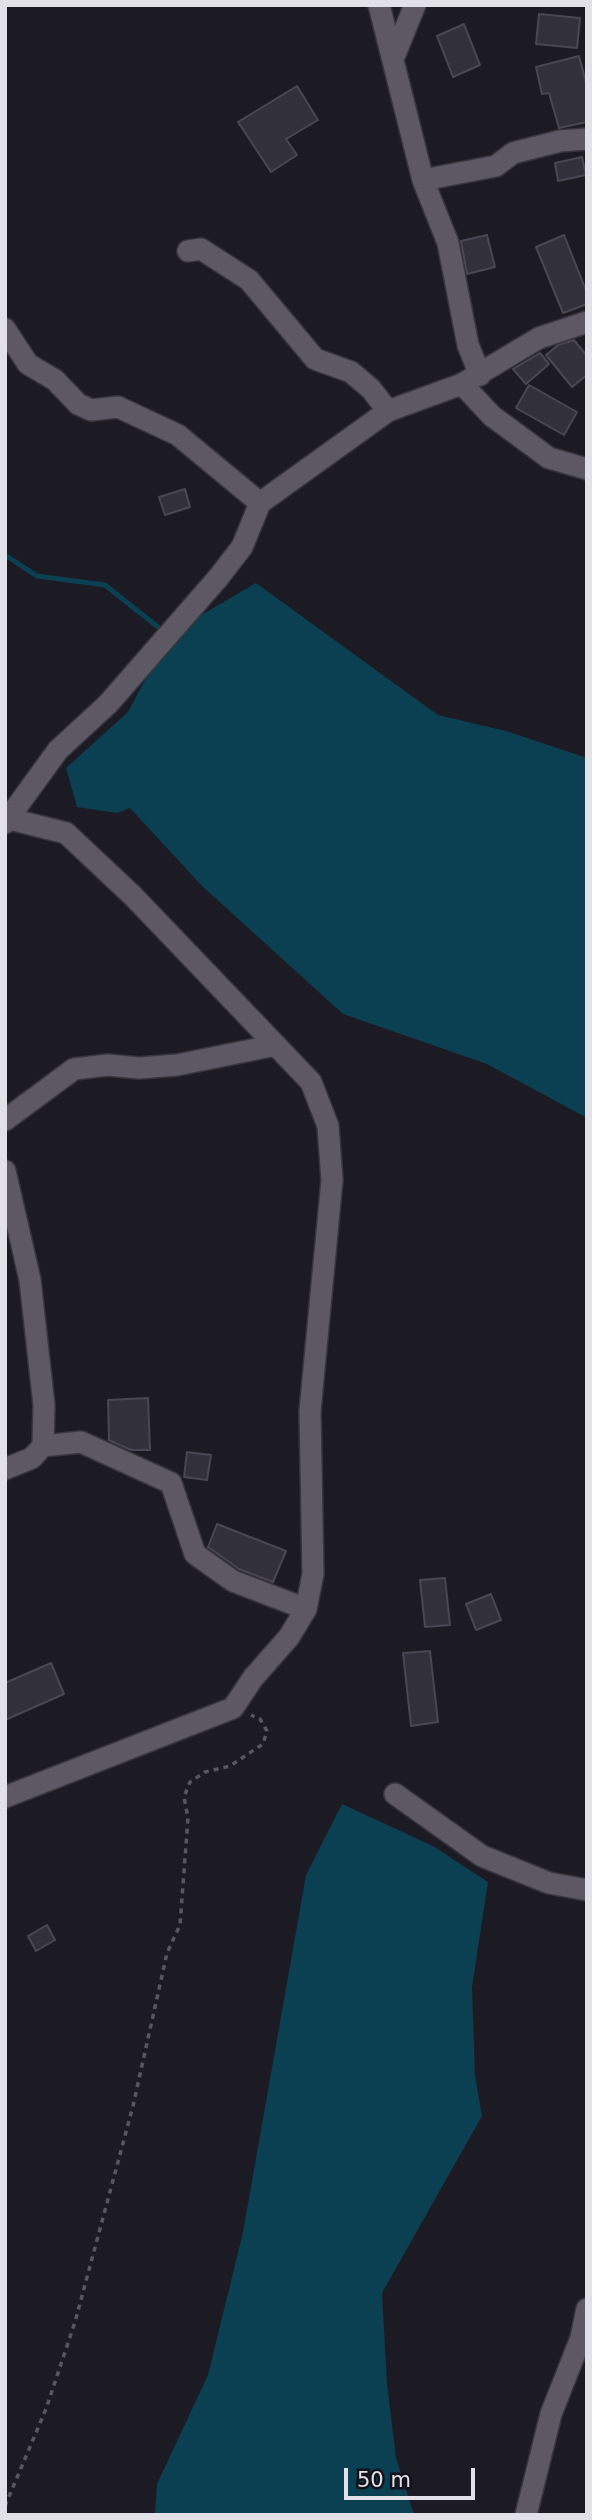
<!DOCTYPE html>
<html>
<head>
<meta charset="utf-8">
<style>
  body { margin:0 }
  #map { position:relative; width:592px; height:2520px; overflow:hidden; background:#1c1a23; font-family:"DejaVu Sans",sans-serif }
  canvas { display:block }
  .frame { position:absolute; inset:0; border:7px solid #e2e1e8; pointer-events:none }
  .scale { position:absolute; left:344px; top:2468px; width:131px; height:32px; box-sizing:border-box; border:4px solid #e2e1e8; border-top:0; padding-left:9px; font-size:21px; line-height:24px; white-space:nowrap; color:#e2e1e8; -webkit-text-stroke:5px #13111a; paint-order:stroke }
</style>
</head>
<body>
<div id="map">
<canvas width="592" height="2520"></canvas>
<div class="frame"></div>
<div class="scale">50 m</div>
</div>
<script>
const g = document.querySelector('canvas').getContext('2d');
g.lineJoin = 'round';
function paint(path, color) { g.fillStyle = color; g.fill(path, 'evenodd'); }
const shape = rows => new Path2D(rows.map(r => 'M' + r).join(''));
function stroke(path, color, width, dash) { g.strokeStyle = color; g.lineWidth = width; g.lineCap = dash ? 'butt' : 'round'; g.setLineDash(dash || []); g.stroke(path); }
const water = shape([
  [256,583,438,715,506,731,587,758,587,1118,487,1064,343,1014,202,886,130,808,117,813,77,807,66,768,128,712,152,667,198,617],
  [342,1804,433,1846,488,1882,472,1987,475,2076,482,2116,382,2293,387,2384,396,2458,414,2515,155,2515,157,2484,208,2375,243,2232,306,1875]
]);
const stream = shape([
  [5,555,37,576,105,585,163,631]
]);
const building = shape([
  [539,14,580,18,577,48,536,44,539,14],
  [464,24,480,65,453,77,437,36,464,24],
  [579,56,587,86,587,122,559,128,549,93,542,94,536,67,579,56],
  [297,86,318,120,286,139,297,155,271,172,238,122,297,86],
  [582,157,586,175,558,181,555,163,582,157],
  [487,235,495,267,467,274,461,241,487,235],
  [564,235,587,293,587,304,563,313,536,247,564,235],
  [574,340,587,356,587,375,572,387,546,355,558,345,574,340],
  [540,353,549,364,526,384,513,369,540,353],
  [529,385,577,412,564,435,516,408,529,385],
  [185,489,190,507,165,515,159,497,185,489],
  [148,1398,150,1450,131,1450,109,1440,108,1400,148,1398],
  [187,1452,211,1455,207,1480,184,1477,187,1452],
  [217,1524,286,1551,273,1582,239,1569,208,1547,217,1524],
  [445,1578,450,1625,425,1627,420,1580,445,1578],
  [491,1594,501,1620,476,1630,466,1604,491,1594],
  [430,1651,438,1722,411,1726,403,1653,430,1651],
  [51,1663,64,1694,5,1720,5,1683,51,1663],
  [47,1925,55,1940,36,1951,28,1936,47,1925]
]);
const path = shape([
  [5,2506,46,2409,75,2322,133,2106,167,1953,180,1925,188,1818,184,1797,190,1782,205,1772,230,1766,263,1744,267,1731,260,1719,251,1715]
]);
const minor = shape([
  [379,5,423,180,448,243,468,345,480,375],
  [393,59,415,5],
  [423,180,496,166,513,153,560,141,587,139],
  [188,251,201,249,249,280,315,359,351,372,371,389,388,411],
  [5,329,28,364,55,380,78,404,91,410,118,407,178,435,260,503],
  [462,384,492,416,549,458,587,469],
  [5,823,58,750,108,704,218,578,242,547,260,503,388,411,462,384,539,338,587,322],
  [5,1120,74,1069,108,1065,139,1068,177,1065,276,1045],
  [5,1171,30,1280,44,1405,43,1446,32,1458,5,1469],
  [43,1446,81,1442,171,1483,195,1554,233,1581,306,1609],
  [395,1794,482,1856,549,1883,587,1890],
  [5,1797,233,1708,253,1678,289,1637,306,1609,313,1574,310,1411,332,1180,328,1126,311,1082,133,896,66,833,10,819],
  [526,2515,551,2414,581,2338,587,2309]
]);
paint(water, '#0b3f52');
stroke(stream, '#0b3f52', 5);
paint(building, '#32303b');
stroke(building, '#494752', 2);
stroke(minor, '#37353d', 24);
stroke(path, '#58565e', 3.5, [5, 5]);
stroke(minor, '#5c5965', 21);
</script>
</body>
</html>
